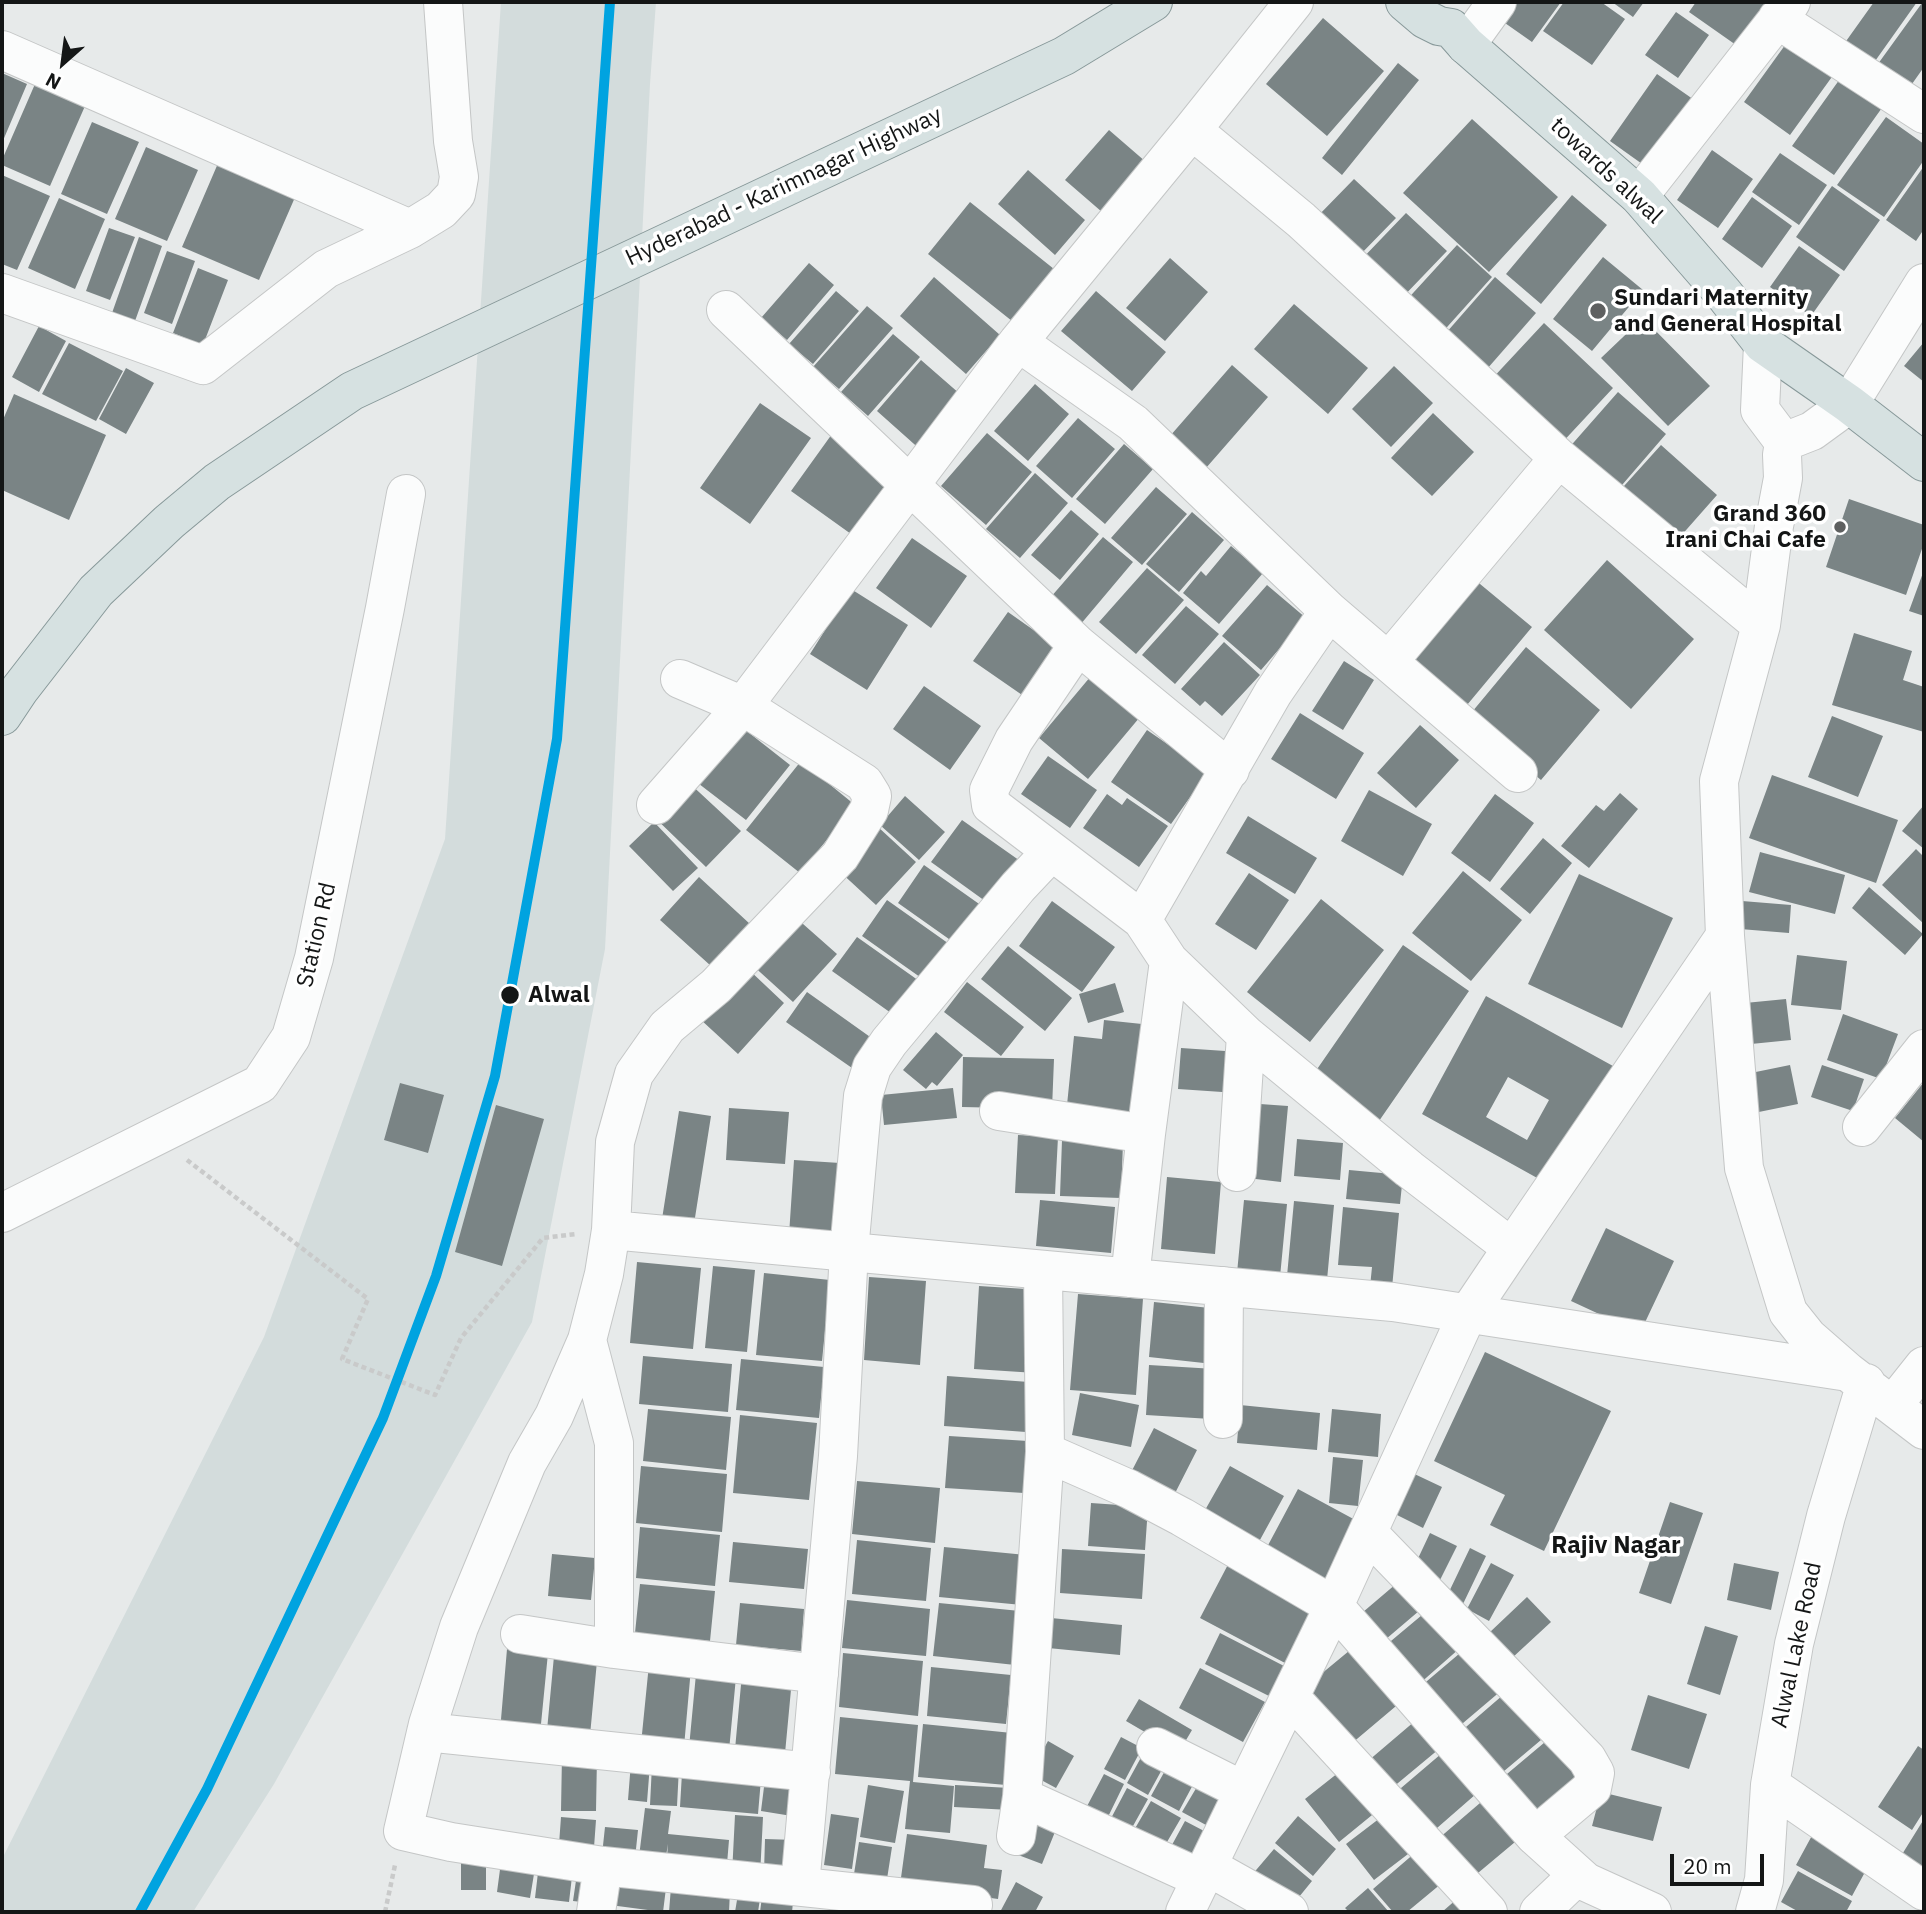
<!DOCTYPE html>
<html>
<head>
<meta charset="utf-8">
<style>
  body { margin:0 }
  #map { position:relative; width:1926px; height:1914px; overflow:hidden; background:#e7eaea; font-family:"IBM Plex Sans",sans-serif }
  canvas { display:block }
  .frame { position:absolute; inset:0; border:4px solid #141616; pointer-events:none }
  .north { position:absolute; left:28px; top:28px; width:70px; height:70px; -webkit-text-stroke:5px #fff; paint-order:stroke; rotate:208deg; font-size:19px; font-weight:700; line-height:28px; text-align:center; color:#141616 }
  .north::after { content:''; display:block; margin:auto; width:24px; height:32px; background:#141616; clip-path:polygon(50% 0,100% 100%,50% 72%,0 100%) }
  .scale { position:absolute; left:1670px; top:1854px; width:94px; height:32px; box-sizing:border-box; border:4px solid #141616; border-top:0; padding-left:9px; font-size:21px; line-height:24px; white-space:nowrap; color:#141616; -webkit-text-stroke:5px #fff; paint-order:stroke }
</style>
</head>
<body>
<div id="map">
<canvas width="1926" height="1914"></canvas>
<div class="frame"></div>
<div class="north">N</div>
<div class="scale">20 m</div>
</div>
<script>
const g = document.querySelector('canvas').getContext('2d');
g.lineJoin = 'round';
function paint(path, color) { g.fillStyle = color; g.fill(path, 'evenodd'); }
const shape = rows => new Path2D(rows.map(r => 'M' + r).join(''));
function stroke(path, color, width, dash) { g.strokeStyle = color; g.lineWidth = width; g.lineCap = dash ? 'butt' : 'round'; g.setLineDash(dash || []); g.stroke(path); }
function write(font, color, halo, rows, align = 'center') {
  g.font = font + ' "IBM Plex Sans",sans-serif'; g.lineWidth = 7; g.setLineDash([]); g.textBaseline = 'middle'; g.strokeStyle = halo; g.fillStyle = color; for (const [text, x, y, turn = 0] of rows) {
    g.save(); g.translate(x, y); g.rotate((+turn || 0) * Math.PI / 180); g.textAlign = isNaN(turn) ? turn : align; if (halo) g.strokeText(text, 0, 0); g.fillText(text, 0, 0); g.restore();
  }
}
const built = shape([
  [501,2,656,2,650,84,605,949,532,1322,274,1784,193,1912,2,1912,2,1859,264,1337,445,839]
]);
const building = shape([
  [1505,2,1561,2,1532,42,1495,16],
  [1564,2,1601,2,1625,19,1592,65,1543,31],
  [1612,2,1644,2,1633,17],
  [1696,2,1761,2,1765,4,1736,45,1689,12],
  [1874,2,1917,2,1873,64,1844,44],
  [1922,3,1924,5,1924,67,1907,91,1875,68],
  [1676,12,1709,35,1678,78,1645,55],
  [1323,18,1384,71,1327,136,1266,84],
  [1788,41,1834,74,1790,135,1744,102],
  [1398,63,1419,80,1342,175,1322,158],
  [2,73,27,84,2,143],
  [1657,74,1700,104,1652,171,1610,141],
  [1842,76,1884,105,1834,175,1792,146],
  [35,84,85,106,50,186,2,165,2,160],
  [1886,117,1924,144,1924,160,1884,217,1837,185],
  [1472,119,1558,197,1489,272,1403,193],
  [92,122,139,142,107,214,61,194],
  [1109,130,1146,162,1102,212,1065,180],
  [146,147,198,170,167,241,115,219],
  [1712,150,1753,179,1718,228,1677,200],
  [1780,153,1827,185,1799,225,1752,192],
  [219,161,296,195,259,280,182,247],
  [1924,166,1924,229,1916,241,1886,220],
  [1028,170,1085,220,1055,255,998,204],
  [2,175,50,196,17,270,2,264],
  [1354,179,1396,218,1357,258,1315,219],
  [1832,186,1880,220,1844,271,1796,237],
  [1572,195,1607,225,1541,304,1506,274],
  [1752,197,1792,226,1762,268,1722,239],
  [59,198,105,219,75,289,28,268],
  [970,202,1059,273,1017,325,928,254],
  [1406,213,1447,251,1399,301,1358,263],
  [109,228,135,237,110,300,86,291],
  [139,237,162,246,135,321,112,313],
  [1457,245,1492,277,1439,336,1403,304],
  [1799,246,1840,275,1811,316,1770,287],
  [167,251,195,261,172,324,144,313],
  [1603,257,1643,290,1592,351,1553,319],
  [1170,258,1208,292,1165,341,1126,308],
  [809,263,834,285,787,340,761,318],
  [198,268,228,280,203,345,173,333],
  [934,277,1000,335,966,374,900,316],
  [1495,277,1536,313,1480,377,1439,341],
  [836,291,859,311,813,364,789,344],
  [1096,291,1166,352,1132,391,1061,331],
  [1294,304,1368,368,1328,414,1254,349],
  [867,306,893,328,839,389,813,367],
  [1643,318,1710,386,1668,426,1601,358],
  [1544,323,1613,388,1558,447,1489,382],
  [39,326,66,341,39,392,12,377],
  [893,334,920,357,868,416,841,392],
  [1924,342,1924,382,1904,366],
  [69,343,123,371,96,421,42,394],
  [921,360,968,401,923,452,877,411],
  [1232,365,1268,397,1206,468,1170,436],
  [1394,366,1433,403,1391,447,1352,409],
  [126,368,154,383,126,434,99,419],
  [1035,384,1069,414,1028,461,994,431],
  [1618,392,1666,434,1616,492,1567,450],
  [14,394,106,435,69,520,2,490,2,422],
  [760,403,811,438,750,524,700,488],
  [1433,413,1474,452,1432,496,1391,458],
  [1078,418,1115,449,1072,498,1036,466],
  [987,433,1032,472,986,525,941,486],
  [832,434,899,482,858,539,791,491],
  [1124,444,1153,469,1105,524,1076,499],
  [1661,445,1717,495,1672,546,1615,496],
  [1035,473,1068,503,1020,558,986,529],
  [1156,487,1187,514,1142,565,1111,538],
  [1849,499,1924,525,1924,543,1906,595,1826,567],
  [1071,510,1099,534,1060,580,1031,555],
  [1192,512,1224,540,1179,592,1146,564],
  [1103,537,1133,562,1080,625,1050,598],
  [912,538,967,576,931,628,876,588],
  [1231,546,1263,573,1219,624,1183,593,1201,571,1206,576],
  [1607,560,1694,639,1631,709,1544,630],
  [1147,568,1184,600,1136,654,1099,622],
  [1924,570,1924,616,1909,611],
  [1474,579,1532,627,1462,711,1404,663],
  [1267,585,1306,618,1261,670,1222,636],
  [851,589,908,625,867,690,810,654],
  [1186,606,1219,634,1175,684,1142,655],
  [1008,612,1059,648,1025,697,973,661],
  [1854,633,1912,651,1903,680,1924,687,1924,732,1832,705],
  [1224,642,1260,675,1222,716,1205,701,1200,706,1181,689],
  [1526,647,1600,710,1541,780,1467,718],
  [1344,661,1374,680,1343,730,1312,711],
  [1096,670,1145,711,1088,779,1039,738],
  [924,686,981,726,950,770,893,729],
  [1300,713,1364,753,1336,799,1271,759],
  [1832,716,1883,736,1858,797,1808,777],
  [734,721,790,765,746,820,690,777],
  [1420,725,1459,760,1416,808,1377,773],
  [1147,730,1208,772,1171,824,1111,782],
  [1048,756,1097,790,1070,828,1021,794],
  [801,761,855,805,800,873,746,830],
  [1772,775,1898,820,1876,883,1749,838],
  [686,780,741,831,706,867,652,815],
  [1369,790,1432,824,1403,876,1341,841],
  [1620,793,1638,809,1589,868,1561,846,1596,805,1604,811],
  [1107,794,1122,805,1127,798,1168,826,1139,867,1083,828],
  [1495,794,1534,823,1490,882,1451,853],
  [905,796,945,832,919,860,880,825],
  [1924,805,1924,849,1902,831],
  [1248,816,1317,858,1295,894,1226,853],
  [962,820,1023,863,992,906,931,862],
  [654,822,698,868,673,891,629,846],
  [877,826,916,862,876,905,837,869],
  [1543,838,1572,863,1530,914,1500,889],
  [1916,849,1924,857,1924,924,1882,885],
  [1760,852,1845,875,1835,914,1749,892],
  [924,865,982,906,956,944,898,903],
  [1463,871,1522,920,1471,981,1412,933],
  [1249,873,1289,900,1256,950,1215,924],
  [1579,874,1673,918,1622,1028,1528,984],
  [699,877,750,924,711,966,660,920],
  [1869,887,1923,934,1905,955,1852,908],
  [1321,899,1384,950,1310,1042,1247,992],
  [887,900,952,946,927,982,862,936],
  [1052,901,1115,947,1082,992,1019,946],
  [1742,901,1791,905,1789,933,1740,929],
  [794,916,837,954,793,1002,750,963],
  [857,937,922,983,898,1018,832,971],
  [1403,945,1469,991,1379,1121,1313,1075],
  [1008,946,1072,998,1045,1031,981,979],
  [1797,955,1847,961,1841,1010,1791,1005],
  [747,968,784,1003,738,1054,700,1019],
  [967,982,1024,1027,1001,1056,944,1012],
  [1115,983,1124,1012,1088,1023,1079,994],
  [807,992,873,1039,852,1068,786,1022],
  [1486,996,1613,1066,1548,1184,1422,1114],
  [1508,1077,1549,1100,1527,1140,1486,1117],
  [1786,999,1791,1040,1751,1044,1745,1003],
  [1843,1014,1898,1034,1881,1079,1827,1060],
  [1104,1020,1142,1024,1133,1113,1067,1105,1074,1036,1102,1039],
  [936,1032,963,1055,937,1086,932,1082,926,1089,903,1070],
  [1181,1048,1240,1052,1237,1093,1178,1089],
  [963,1057,1054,1059,1052,1109,962,1107],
  [1790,1065,1798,1104,1749,1114,1741,1075],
  [1822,1065,1864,1079,1853,1111,1811,1097],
  [1924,1082,1924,1142,1895,1118],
  [400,1083,444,1095,428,1153,384,1140],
  [953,1088,957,1118,884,1125,881,1095],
  [1246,1103,1288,1106,1281,1182,1239,1177],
  [496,1105,544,1119,502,1266,455,1252],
  [729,1108,789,1112,785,1164,726,1160],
  [679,1111,711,1116,694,1224,662,1219],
  [1018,1135,1058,1137,1055,1194,1015,1193],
  [1297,1139,1343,1143,1340,1180,1294,1176],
  [1062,1140,1123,1142,1121,1198,1060,1196],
  [794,1160,840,1163,835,1238,789,1235],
  [1349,1170,1403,1175,1400,1204,1346,1199],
  [1167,1177,1221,1182,1215,1254,1161,1249],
  [1040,1200,1115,1207,1111,1253,1036,1246],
  [1244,1200,1287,1204,1280,1277,1237,1273],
  [1294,1201,1334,1205,1327,1280,1287,1276],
  [1343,1207,1399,1213,1392,1288,1370,1287,1372,1267,1338,1265],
  [1606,1228,1674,1261,1640,1333,1571,1301],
  [637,1262,701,1268,693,1349,630,1343],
  [713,1266,755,1270,747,1352,705,1348],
  [764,1273,830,1280,822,1361,756,1355],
  [869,1277,926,1281,920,1365,864,1360],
  [979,1286,1042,1290,1036,1373,974,1369],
  [1078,1294,1143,1299,1136,1395,1070,1390],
  [1154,1302,1219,1309,1213,1364,1149,1357],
  [1485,1352,1611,1411,1544,1551,1490,1525,1505,1495,1434,1461],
  [643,1356,732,1364,728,1412,639,1404],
  [741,1359,824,1367,819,1418,736,1410],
  [1149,1365,1215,1369,1211,1419,1146,1415],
  [947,1376,1029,1382,1026,1432,944,1426],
  [1080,1393,1139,1405,1131,1447,1072,1435],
  [1240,1405,1320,1413,1317,1450,1237,1443],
  [648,1409,731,1417,726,1470,643,1461],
  [1332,1409,1381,1414,1378,1457,1328,1452],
  [740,1415,817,1423,809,1500,733,1493],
  [1154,1428,1197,1450,1168,1507,1125,1484],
  [949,1436,1028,1441,1024,1493,945,1488],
  [1333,1457,1363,1460,1358,1506,1329,1503],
  [641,1466,727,1474,722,1532,636,1523],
  [1230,1466,1284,1496,1255,1549,1200,1519],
  [1406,1470,1442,1487,1423,1528,1387,1510],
  [857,1481,940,1488,935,1543,852,1534],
  [1298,1489,1359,1522,1326,1581,1266,1549],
  [1670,1502,1703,1513,1671,1604,1639,1593],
  [1091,1503,1148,1507,1145,1550,1088,1546],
  [640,1527,720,1535,715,1586,636,1578],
  [1430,1533,1457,1546,1440,1580,1414,1567],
  [857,1540,931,1548,926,1601,852,1594],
  [733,1542,808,1549,804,1589,729,1582],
  [944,1547,1026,1555,1022,1605,939,1597],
  [1470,1548,1486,1556,1463,1604,1447,1596],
  [1062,1549,1145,1554,1142,1599,1060,1593],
  [552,1554,595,1558,591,1600,548,1596],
  [1233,1555,1318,1601,1285,1663,1200,1618],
  [1491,1563,1514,1575,1489,1621,1467,1609],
  [1734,1563,1779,1572,1771,1610,1727,1600],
  [1403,1578,1426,1605,1379,1645,1356,1618],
  [640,1584,715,1591,710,1641,635,1633],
  [1527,1597,1551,1622,1512,1658,1489,1633],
  [847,1600,930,1609,926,1656,842,1648],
  [740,1603,804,1609,801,1651,736,1645],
  [939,1603,1020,1611,1015,1665,933,1656],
  [1428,1610,1460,1648,1418,1685,1385,1646],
  [1051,1618,1122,1625,1120,1655,1048,1648],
  [1705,1626,1738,1636,1720,1695,1687,1684],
  [1220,1633,1284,1666,1269,1696,1205,1664],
  [1355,1646,1402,1701,1351,1744,1303,1689],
  [1466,1648,1502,1690,1456,1729,1420,1687],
  [507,1649,548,1653,540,1734,500,1731],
  [843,1653,923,1661,918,1716,839,1707],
  [554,1656,597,1661,589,1746,546,1741],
  [649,1664,691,1668,683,1758,640,1754],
  [931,1667,1011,1675,1006,1724,927,1716],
  [1200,1668,1265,1702,1243,1742,1179,1708],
  [696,1674,736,1677,728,1761,688,1758],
  [742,1674,792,1679,784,1764,734,1760],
  [1503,1695,1541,1740,1497,1777,1459,1733],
  [1648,1695,1707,1714,1689,1769,1631,1750],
  [1139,1699,1192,1730,1179,1752,1126,1721],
  [840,1717,918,1725,913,1782,954,1786,950,1833,905,1829,910,1781,835,1774],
  [1415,1721,1439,1749,1392,1788,1368,1761],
  [923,1724,1012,1733,1006,1785,918,1777],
  [1121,1737,1142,1748,1125,1780,1104,1769],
  [1551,1737,1586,1778,1537,1820,1501,1779],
  [1048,1741,1074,1756,1056,1788,1030,1774],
  [1918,1746,1924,1750,1924,1811,1912,1830,1878,1807],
  [1144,1752,1165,1764,1148,1795,1127,1783],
  [1441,1754,1476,1794,1429,1835,1394,1794],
  [562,1755,597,1756,596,1811,561,1811],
  [631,1762,650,1764,647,1802,628,1800],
  [652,1765,679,1767,677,1806,650,1805],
  [1167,1767,1195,1781,1179,1811,1151,1796],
  [1343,1769,1377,1811,1339,1842,1305,1799],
  [682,1773,761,1779,758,1814,680,1807],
  [1104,1774,1124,1784,1106,1821,1085,1810],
  [765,1779,803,1784,798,1817,761,1811],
  [1201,1780,1224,1793,1206,1825,1182,1812],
  [868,1785,904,1791,895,1843,860,1837],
  [955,1785,1010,1788,1010,1810,954,1807],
  [1127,1788,1148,1799,1128,1835,1108,1824],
  [1601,1792,1662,1807,1653,1841,1592,1826],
  [1487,1797,1521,1837,1472,1878,1438,1839],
  [1151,1801,1181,1818,1160,1854,1130,1837],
  [645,1808,671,1811,668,1834,729,1840,726,1876,666,1870,668,1844,664,1868,638,1865],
  [1029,1810,1059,1822,1042,1864,1013,1853],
  [831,1814,859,1818,852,1869,824,1865],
  [735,1815,763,1817,760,1876,732,1874],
  [1384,1815,1412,1851,1374,1880,1346,1844],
  [1298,1816,1336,1849,1313,1876,1275,1843],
  [561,1817,596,1820,593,1861,558,1858],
  [1924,1819,1924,1871,1901,1856],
  [1185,1821,1206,1832,1188,1865,1167,1854],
  [605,1827,638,1830,634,1868,601,1864],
  [1815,1830,1871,1861,1852,1896,1796,1865],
  [907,1834,987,1845,984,1868,1002,1870,998,1899,900,1885],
  [765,1839,796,1840,795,1874,764,1872],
  [859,1842,892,1847,887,1879,854,1874],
  [1274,1849,1312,1881,1290,1908,1251,1876],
  [1416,1852,1442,1883,1407,1912,1393,1912,1373,1889],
  [461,1855,486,1855,486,1890,461,1890],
  [501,1862,535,1868,530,1898,497,1892],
  [539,1864,573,1868,569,1902,535,1898],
  [578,1867,591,1903,573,1901],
  [1798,1871,1852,1901,1846,1912,1799,1912,1781,1902],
  [614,1873,667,1880,663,1912,610,1905],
  [1016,1882,1043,1897,1035,1912,1000,1912],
  [671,1887,730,1891,729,1912,669,1912],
  [739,1888,761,1892,758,1912,735,1912],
  [1368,1888,1389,1912,1349,1912,1345,1908],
  [763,1889,794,1893,792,1912,760,1912],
  [1458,1898,1470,1912,1442,1912]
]);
const path = shape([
  [187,1160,368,1299,342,1359,435,1395,461,1338,543,1238,576,1234],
  [385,1912,395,1865]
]);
const minor = shape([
  [1777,19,1924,114],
  [1466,45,1497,2],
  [2,50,410,229],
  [1192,130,1301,220,1559,458,1761,625],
  [1639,196,1791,2],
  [2,293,203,365,326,269,410,229,441,210,456,194,459,177,453,141,443,2],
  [726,310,1078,645,1230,770],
  [1018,342,1133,423,1329,611,1518,773],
  [1763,344,1760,410,1784,442,1812,431,1849,404,1924,283],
  [1784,442,1782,455,1783,478,1774,526,1761,625,1719,781,1725,936,1744,1168,1788,1312,1808,1337,1848,1372,1924,1430],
  [1078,645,1014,740,989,790,991,805,1142,920],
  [1389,661,1559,458],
  [656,805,743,706,1018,342,1192,130,1294,2],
  [1169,961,1246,1035,1409,1169,1512,1248,1467,1315,1334,1606,1185,1912],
  [999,1111,1146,1134],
  [1862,1127,1924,1049],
  [1237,1172,1246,1035],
  [2,1213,260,1084,291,1037,314,958,385,608,406,494],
  [611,1230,1393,1302,1848,1372],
  [1512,1248,1725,936],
  [1130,1278,1146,1134,1169,961,1142,920,1273,693,1329,611],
  [587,1340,554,1416,527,1463,459,1627,428,1724,403,1831,451,1842,603,1866,973,1905],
  [1893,1405,1924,1366],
  [1223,1419,1224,1286],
  [1045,1452,1129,1489,1182,1517,1334,1606,1535,1836,1586,1882,1652,1912],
  [1368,1533,1587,1759,1595,1773,1592,1788,1535,1836],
  [520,1634,614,1649,819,1674],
  [614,1649,614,1443,587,1340,604,1274,611,1230,615,1142,634,1074,667,1027,716,986,840,856,869,810,872,796,864,783,743,706,680,679],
  [1290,1697,1488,1912],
  [426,1732,811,1772],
  [1156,1747,1244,1791],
  [1770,1785,1924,1891],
  [1022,1797,1202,1879],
  [1016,1836,1022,1797,1045,1452,1043,1270],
  [1207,1866,1289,1912],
  [800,1886,838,1456,849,1251,863,1096,872,1067,889,1042,1018,887,1051,852],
  [596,1912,603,1866],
  [1539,1912,1577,1876],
  [1755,1912,1764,1880,1770,1785,1794,1644,1826,1516,1866,1383]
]);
const major = shape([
  [1405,2,1425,19,1439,26,1451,28,1466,45,1639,196,1724,294,1763,344,1849,404,1924,462],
  [2,716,20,689,96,591,169,522,217,482,352,391,1064,56,1153,2]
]);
const rail1 = shape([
  [140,1912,207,1789,383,1418,436,1276,495,1076,557,739,610,2]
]);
const markers = [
  [1598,311,9,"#5e6060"],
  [1840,527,7,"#5e6060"],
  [510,995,10,"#141616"]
];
const streetNames = [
  ["towards alwal",1606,171,43],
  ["Hyderabad - Karimnagar Highway",784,187,-25],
  ["Station Rd",317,935,-77],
  ["Alwal Lake Road",1797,1645,-78]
];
const poiNames = [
  ["Sundari Maternity",1614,298],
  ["and General Hospital",1614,324],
  ["Grand 360",1826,514,"right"],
  ["Irani Chai Cafe",1826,540,"right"]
];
const stopNames = [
  ["Alwal",528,995]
];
const neighbourhoodNames = [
  ["Rajiv Nagar",1616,1546]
];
paint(built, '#d3dcdc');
paint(building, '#7a8485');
stroke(minor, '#c4c6c6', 40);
stroke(major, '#879899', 40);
stroke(path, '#c9caca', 4.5, [5, 3.5]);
stroke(minor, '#fbfcfc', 38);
stroke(major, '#d6e1e1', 38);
stroke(rail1, '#00a3e0', 10);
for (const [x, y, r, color] of markers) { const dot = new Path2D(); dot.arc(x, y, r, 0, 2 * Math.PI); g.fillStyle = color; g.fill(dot); stroke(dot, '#fff', 2.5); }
write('23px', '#141616', '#fff', streetNames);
write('bold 23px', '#141616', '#fff', poiNames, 'left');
write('bold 23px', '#141616', '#fff', stopNames, 'left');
write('bold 24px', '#141616', '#fff', neighbourhoodNames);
</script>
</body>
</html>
